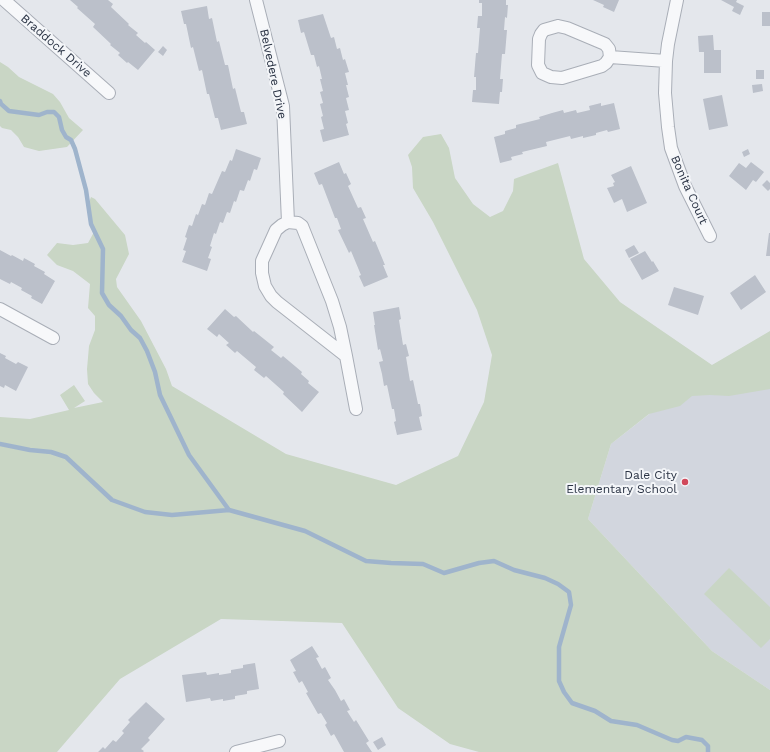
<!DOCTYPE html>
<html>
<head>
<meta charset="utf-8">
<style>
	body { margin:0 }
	canvas { display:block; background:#e4e7ec }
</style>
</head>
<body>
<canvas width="770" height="752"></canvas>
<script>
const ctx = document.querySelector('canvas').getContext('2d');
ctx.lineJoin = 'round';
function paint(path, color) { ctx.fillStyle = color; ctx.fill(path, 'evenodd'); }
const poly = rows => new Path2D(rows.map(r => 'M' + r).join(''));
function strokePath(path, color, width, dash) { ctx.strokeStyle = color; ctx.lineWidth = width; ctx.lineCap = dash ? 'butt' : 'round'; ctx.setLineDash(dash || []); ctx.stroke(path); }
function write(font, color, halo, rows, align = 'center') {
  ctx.font = font + ' "Work Sans",sans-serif'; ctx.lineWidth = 4; ctx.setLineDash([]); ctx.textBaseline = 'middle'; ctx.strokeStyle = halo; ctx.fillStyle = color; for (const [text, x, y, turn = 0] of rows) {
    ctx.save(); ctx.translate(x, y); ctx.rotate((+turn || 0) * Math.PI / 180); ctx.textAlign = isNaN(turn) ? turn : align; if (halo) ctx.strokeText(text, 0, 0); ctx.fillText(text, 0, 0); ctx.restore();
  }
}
const built = poly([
	[770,343,770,690,712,651,588,519,611,444,712,365]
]);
const green = poly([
	[0,62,8,67,19,77,53,94,60,102,69,118,83,130,67,147,39,151,24,147,18,137,11,130,2,128,0,126],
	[441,134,449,148,455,178,473,204,490,217,503,211,513,191,514,179,558,163,584,259,620,302,712,365,770,331,770,389,729,396,710,395,692,396,680,406,649,414,611,444,588,519,712,651,770,690,770,752,479,752,450,744,398,708,342,623,221,619,120,679,57,752,0,752,0,417,30,419,69,410,60,395,74,385,85,401,74,408,103,402,94,393,88,384,87,369,89,346,95,330,95,316,88,308,90,284,73,271,57,265,47,255,57,243,73,245,88,243,94,232,91,224,88,205,91,197,95,199,125,235,129,254,116,279,117,287,141,321,166,369,172,386,286,454,396,485,458,456,484,402,492,355,477,310,433,222,413,188,412,167,408,155,423,137],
	[729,568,770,607,770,639,761,648,704,594]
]);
const stream = poly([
	[0,101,1,104,9,111,39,115,47,112,54,112,59,117,62,130,66,137,71,140,75,149,86,190,91,224,103,249,102,293,109,305,121,316,131,330,140,338,147,351,155,372,160,395,189,455,229,510],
	[0,444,30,450,51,452,66,457,112,500,145,512,172,515,229,510,305,531,366,561,391,563,423,564,444,573,479,563,494,561,514,570,545,578,558,584,569,592,571,605,559,647,559,681,564,692,572,703,595,711,611,721,637,725,672,740,678,741,686,737,702,740,708,746,708,752]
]);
const building = poly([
	[70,0,108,0,113,4,111,7,129,24,128,25,138,33,136,35,145,43,146,42,155,50,138,70,128,62,127,63,118,55,120,53,110,45,111,44,93,27,95,24,77,8,78,7],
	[479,0,506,0,506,5,508,5,507,18,505,17,504,30,507,30,505,54,502,54,500,79,503,79,502,92,500,92,499,104,472,102,473,90,476,90,476,77,474,77,476,53,478,53,480,28,477,28,478,16,482,16,482,3,479,3],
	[593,0,619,0,614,12,603,7,604,5],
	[721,0,737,0,736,2,744,6,740,15,732,11,734,7],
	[207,6,209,19,212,18,217,42,219,41,225,65,228,65,233,89,235,88,241,112,244,112,247,124,221,130,218,118,215,118,209,94,207,94,202,70,199,71,193,47,191,48,186,24,184,24,181,11],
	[762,12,770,12,770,26,762,26],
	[323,14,331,38,334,37,337,49,340,48,343,60,345,59,349,72,345,73,348,85,346,85,349,97,346,98,349,110,345,111,348,123,346,124,349,135,323,142,320,130,324,129,321,117,323,116,320,104,323,103,320,92,323,91,320,79,322,79,319,66,317,67,314,55,311,55,304,32,301,33,298,20],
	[713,35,714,50,721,50,721,73,704,73,704,52,699,52,698,36],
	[163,46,167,50,163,56,158,52],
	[756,70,764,70,764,79,756,79],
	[762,84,763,91,753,93,752,85],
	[722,95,728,126,709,130,703,99],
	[601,103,601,106,614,103,620,129,608,132,607,130,596,133,596,135,583,138,583,136,571,139,570,136,546,142,547,146,522,152,523,154,511,157,512,160,500,163,494,137,505,134,505,131,516,128,516,125,540,119,539,117,552,113,563,110,564,113,576,110,577,113,590,110,589,106],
	[236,149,261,158,257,170,254,169,250,181,248,180,244,191,240,190,236,202,234,201,230,213,227,212,223,223,220,222,216,234,214,233,210,246,212,247,208,258,211,259,207,271,182,262,186,251,183,250,187,238,185,237,189,225,192,226,196,214,198,215,202,204,205,205,209,193,212,194,222,171,225,172,230,160,232,161],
	[748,149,750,154,744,157,742,152],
	[339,162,344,174,346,173,351,184,348,186,358,208,361,207,366,218,363,219,373,242,375,241,385,265,383,265,388,277,364,287,359,276,361,275,351,251,349,253,338,230,341,229,337,218,335,218,322,184,319,185,314,173],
	[751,162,764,172,756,182,753,180,746,190,729,176,739,163,746,168],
	[631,166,647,203,627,212,622,199,614,203,607,188,614,186,613,183,615,182,611,175],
	[767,180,770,183,770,189,768,191,762,185],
	[769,233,770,233,770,256,766,256],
	[634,245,639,253,629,258,625,250],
	[0,250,11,256,12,255,23,261,24,258,35,264,34,266,45,272,44,274,55,281,42,304,31,298,32,296,21,290,22,288,11,282,10,284,0,279],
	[645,251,652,262,653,261,659,271,642,280,630,259],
	[755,275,766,292,741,310,730,293],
	[674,287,704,296,698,315,668,305],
	[399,307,401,319,399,320,403,345,406,344,409,356,406,357,410,381,413,380,418,404,420,404,422,416,419,417,422,430,397,435,394,422,396,421,394,409,392,409,387,385,384,386,382,374,379,362,383,361,380,349,378,350,374,325,375,325,373,312],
	[225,309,234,317,236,316,253,332,254,331,274,347,271,350,281,358,283,356,302,372,301,374,309,381,308,383,319,392,302,412,283,394,284,392,266,376,264,378,254,370,256,367,237,351,235,353,226,345,229,343,219,334,217,337,207,329],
	[0,353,6,356,5,358,16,364,18,362,28,367,16,391,5,385,4,388,0,386],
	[312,646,319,657,316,658,322,669,325,667,331,678,328,680,335,690,341,701,344,699,350,710,347,711,354,722,356,720,369,741,366,743,372,752,344,752,334,734,331,736,325,725,327,723,321,713,318,714,306,693,308,692,302,681,299,683,293,672,296,671,290,660],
	[255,663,259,689,247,691,247,694,235,696,235,699,223,701,223,699,211,701,210,698,186,702,182,675,206,672,207,675,219,673,219,675,231,673,231,670,243,668,243,665],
	[146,702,165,719,148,738,150,740,141,749,144,751,143,752,98,752,103,747,105,749,113,740,116,742,124,733,122,731,130,722,128,720],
	[382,737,386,745,378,750,373,742]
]);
const street = poly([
	[4,0,109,93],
	[256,0,283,106,288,222],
	[677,0,668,44,666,61,665,93,668,127,671,148,685,186,710,236],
	[558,26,567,28,605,44,609,49,610,57,606,63,602,66,562,78,551,77,542,73,538,65,539,39,541,34,544,30,558,26],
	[610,57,666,61],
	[0,309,53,338],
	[346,356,277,302,271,296,265,286,262,273,262,261,276,230,282,225,288,222,298,223,302,226,332,301,340,327,346,356,356,409],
	[236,752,279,741]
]);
const markers = [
	[685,482,4,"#d1495b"]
];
const streetNames = [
	["Braddock Drive",56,46,41],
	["Belvedere Drive",273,74,78],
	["Bonita Court",689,190,66]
];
const poiNames = [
	["Dale City",677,475],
	["Elementary School",677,489]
];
paint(built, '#d2d6de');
paint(green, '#c9d6c5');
strokePath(stream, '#9fb4cc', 4.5);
paint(building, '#bbc0ca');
strokePath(street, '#a9aeb7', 14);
strokePath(street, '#f7f8fa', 12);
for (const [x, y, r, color] of markers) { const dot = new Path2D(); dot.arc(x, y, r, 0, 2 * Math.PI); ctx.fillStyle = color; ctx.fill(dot); strokePath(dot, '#f4f6f9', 1.5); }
write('12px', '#2b3445', '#f4f6f9', streetNames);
write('12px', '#2b3445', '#f4f6f9', poiNames, 'right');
</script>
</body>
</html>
